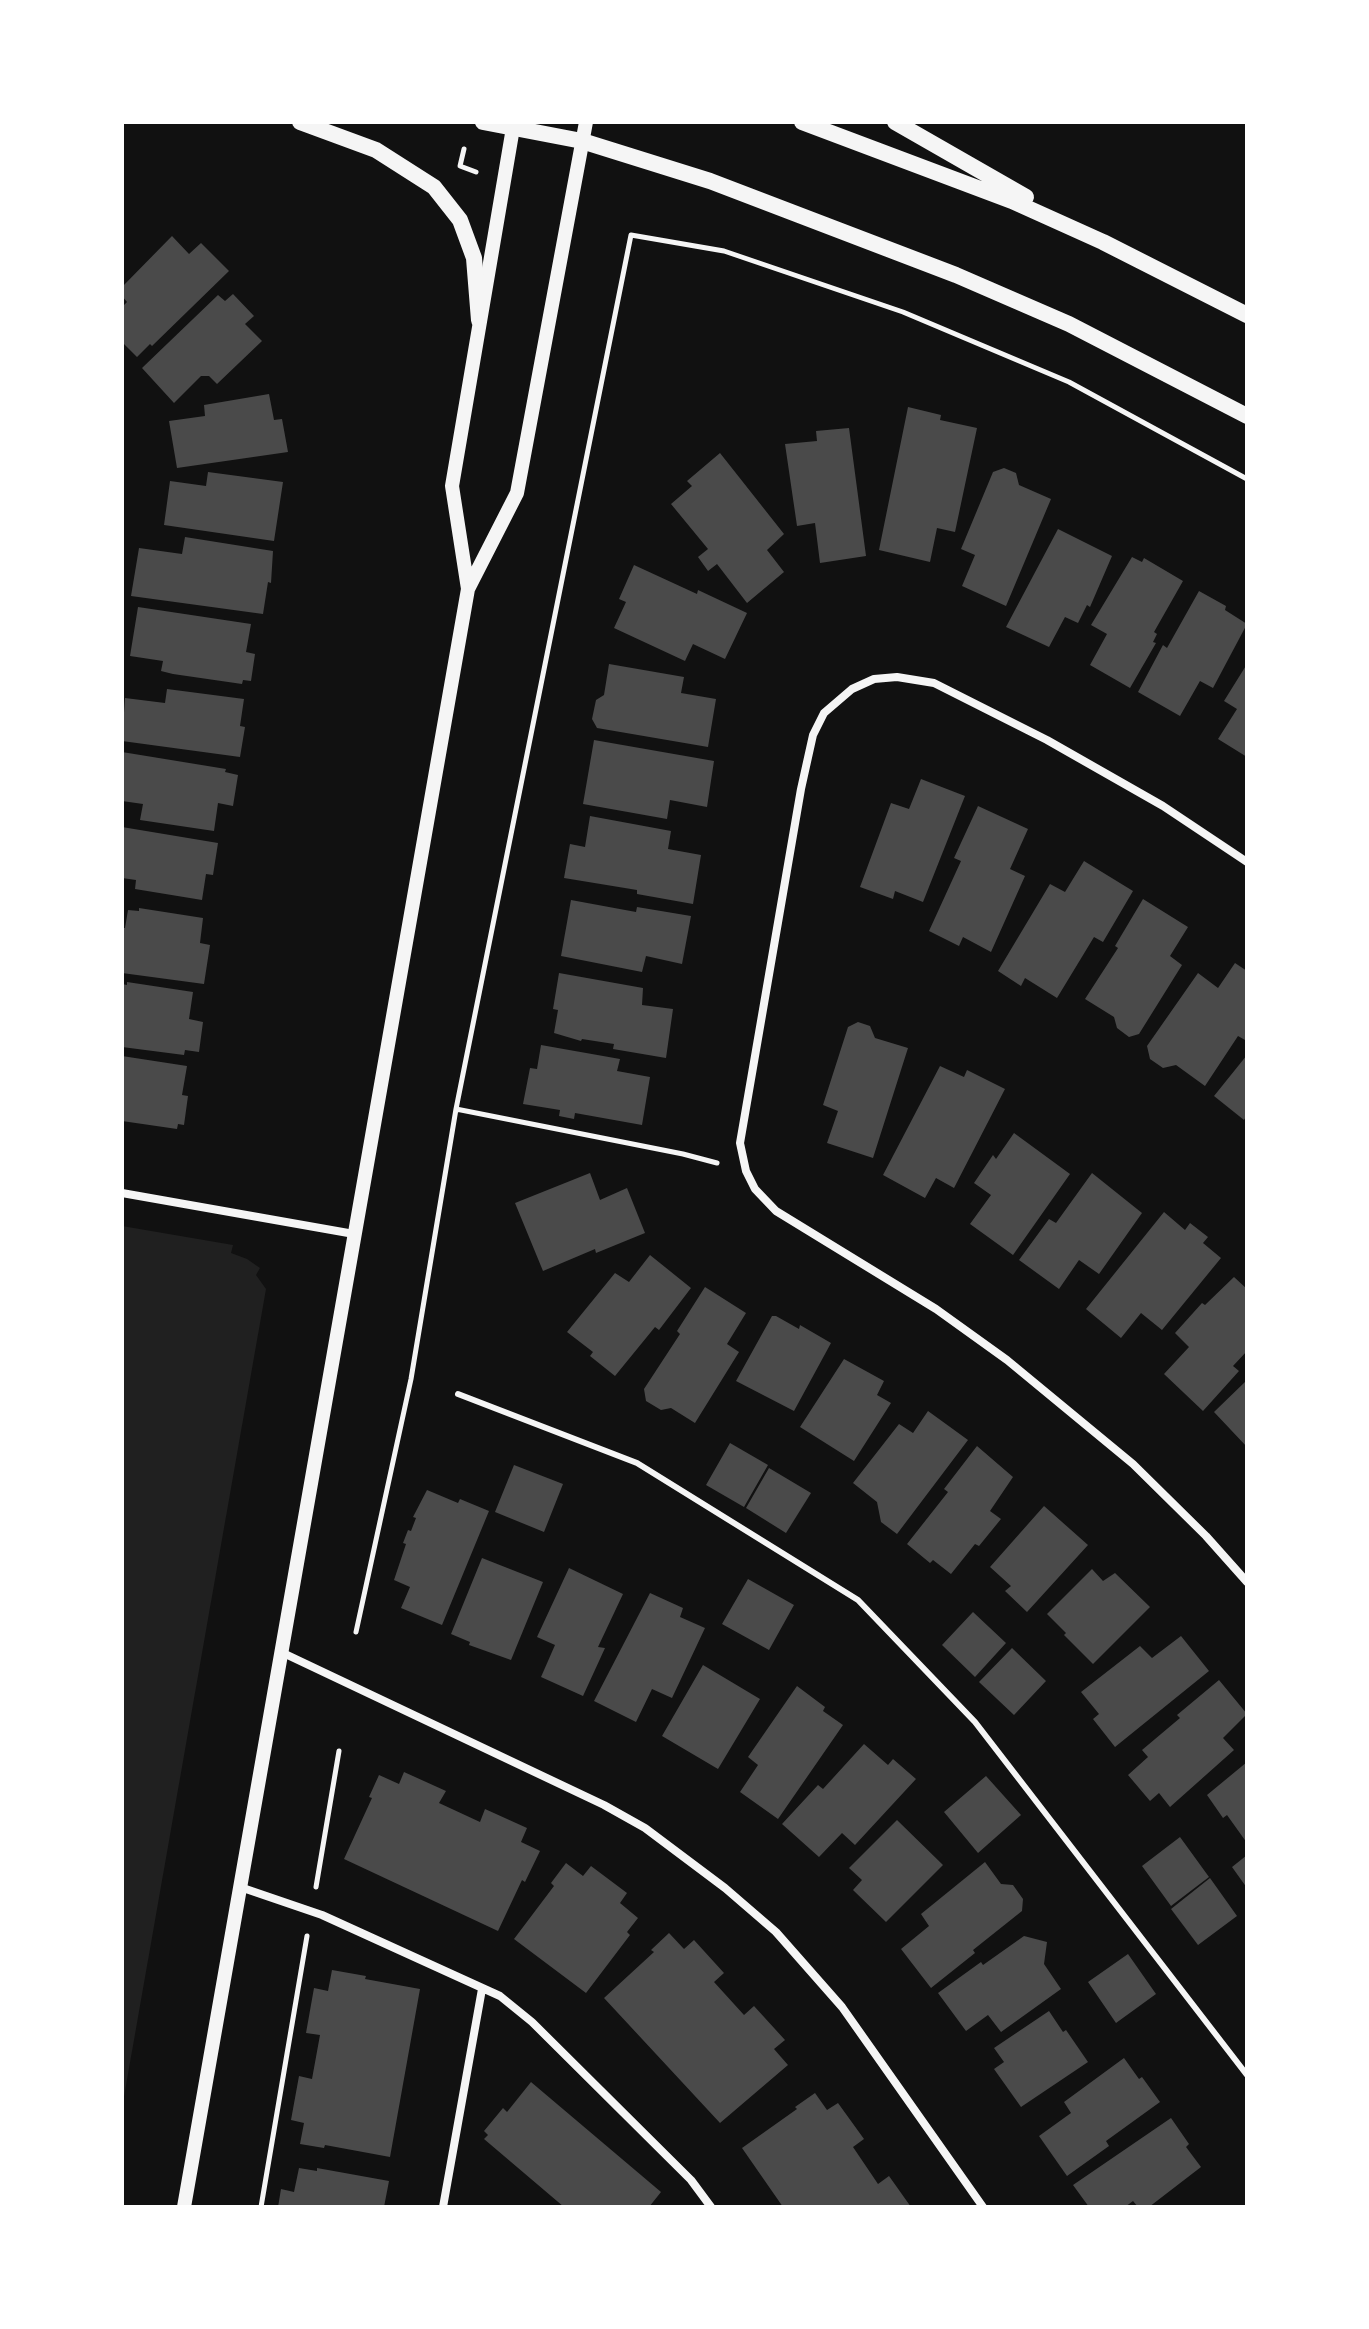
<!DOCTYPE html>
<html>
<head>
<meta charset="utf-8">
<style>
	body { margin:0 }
	#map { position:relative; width:1369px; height:2329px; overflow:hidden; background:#111; font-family:Rubik,sans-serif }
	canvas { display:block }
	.frame { position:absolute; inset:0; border:124px solid #fff; pointer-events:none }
</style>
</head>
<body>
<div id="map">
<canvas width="1369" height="2329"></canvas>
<div class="frame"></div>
</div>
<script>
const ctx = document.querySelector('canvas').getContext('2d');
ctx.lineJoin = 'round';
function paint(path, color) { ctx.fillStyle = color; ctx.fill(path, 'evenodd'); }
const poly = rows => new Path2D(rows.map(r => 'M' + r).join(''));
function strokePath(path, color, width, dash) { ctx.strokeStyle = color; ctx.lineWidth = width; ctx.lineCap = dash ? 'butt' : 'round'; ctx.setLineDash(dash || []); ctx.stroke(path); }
const green = poly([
	[122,1226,233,1245,231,1253,247,1259,260,1268,256,1275,266,1289,122,2108]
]);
const building = poly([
	[172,236,189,254,201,243,229,271,152,346,150,344,137,357,122,342,122,307,127,302,122,296,122,287],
	[233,294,254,316,245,324,262,341,217,384,209,376,201,376,174,403,142,368,218,295,225,301],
	[269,394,274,420,282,419,288,452,177,468,169,421,205,416,204,405],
	[908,407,941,415,940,420,977,428,955,532,937,528,930,562,879,550],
	[849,428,866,556,820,563,815,523,797,526,785,444,817,441,816,431],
	[720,453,784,534,767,550,784,572,747,603,717,564,708,571,698,557,708,549,671,504,692,486,687,481],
	[1004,468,1016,473,1019,485,1051,499,1006,606,962,586,975,555,961,549,993,472],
	[208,472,283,482,274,541,164,525,170,481,206,486],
	[1058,529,1112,556,1090,607,1087,605,1078,623,1065,617,1049,647,1006,627],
	[185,537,273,551,271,583,268,582,263,614,131,596,139,548,182,554],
	[1132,557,1142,562,1144,558,1183,581,1154,632,1157,634,1153,642,1156,643,1130,688,1090,665,1107,634,1091,625],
	[634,565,697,594,698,590,747,613,725,659,693,644,685,661,614,628,626,602,619,599],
	[1199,591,1226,606,1225,610,1247,624,1213,688,1200,681,1180,716,1138,692,1163,645,1167,648],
	[138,607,251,624,246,652,255,654,251,681,243,680,242,684,173,674,161,671,163,661,130,656],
	[609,664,684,677,681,693,716,699,708,747,597,728,592,719,596,700,604,695],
	[1247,664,1247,757,1218,739,1237,709,1224,701],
	[167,689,244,699,240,726,245,727,240,757,122,741,125,698,165,703],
	[594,740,714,761,707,807,670,800,667,819,583,804],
	[122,752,226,769,225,772,238,775,233,806,218,803,214,831,140,820,143,804,122,801],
	[921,779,965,796,923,902,895,891,893,899,860,887,891,803,909,809],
	[978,806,1028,829,1010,869,1025,876,991,952,963,937,959,946,929,931,961,861,954,858],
	[590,816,671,831,668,849,701,855,693,904,637,894,637,890,564,878,570,844,585,847],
	[122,827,218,843,213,875,206,874,202,900,135,889,136,880,122,878],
	[1084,861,1133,891,1103,942,1094,937,1057,998,1025,978,1021,986,998,971,1050,884,1065,892],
	[1143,899,1188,927,1170,956,1182,965,1139,1034,1129,1037,1117,1028,1114,1017,1085,999,1118,948,1115,946],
	[571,900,636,912,637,907,691,916,682,964,646,956,642,972,561,956],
	[139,908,203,918,200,943,210,945,204,984,122,973,122,928,125,928,128,910,139,911],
	[1235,963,1247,971,1247,1037,1245,1040,1238,1036,1205,1086,1176,1065,1163,1068,1150,1059,1147,1046,1198,973,1218,988],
	[559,973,643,988,642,1005,673,1009,666,1058,613,1049,614,1044,582,1039,581,1041,554,1033,558,1010,553,1009],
	[127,982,193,992,189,1019,203,1022,199,1052,185,1050,184,1055,122,1047,122,984,127,985],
	[858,1022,870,1026,875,1038,908,1048,873,1158,827,1143,838,1111,823,1105,848,1027],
	[541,1045,620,1059,617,1071,650,1077,642,1125,575,1113,574,1119,559,1116,560,1110,523,1104,530,1068,537,1069],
	[1247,1055,1247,1115,1244,1120,1214,1096],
	[122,1056,187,1066,182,1095,188,1096,184,1125,178,1124,177,1129,122,1121],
	[940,1066,964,1077,967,1070,1005,1089,954,1188,936,1178,925,1198,883,1175],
	[1014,1133,1070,1174,1013,1255,970,1224,991,1195,974,1183,993,1155,996,1159],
	[590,1173,600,1200,627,1188,645,1233,596,1253,595,1249,543,1271,515,1203],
	[1092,1173,1142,1213,1099,1274,1079,1260,1059,1289,1019,1260,1049,1219,1056,1223],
	[1164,1212,1185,1230,1190,1223,1208,1237,1203,1243,1221,1258,1162,1330,1141,1313,1121,1338,1086,1309],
	[650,1255,691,1288,659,1330,655,1327,615,1376,590,1356,593,1352,567,1332,615,1273,629,1282],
	[1234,1277,1247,1289,1247,1351,1233,1366,1239,1371,1203,1411,1164,1374,1189,1347,1175,1333,1202,1303,1205,1305],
	[705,1287,746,1313,727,1344,739,1352,695,1423,671,1408,661,1410,646,1401,644,1389,680,1334,677,1331],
	[772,1316,776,1316,799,1329,800,1325,831,1343,794,1411,736,1381],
	[844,1359,884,1381,877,1395,891,1403,854,1461,800,1427],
	[1247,1380,1247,1447,1214,1412],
	[928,1411,968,1440,897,1534,881,1522,877,1502,853,1483,899,1424,913,1433],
	[730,1443,768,1465,744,1507,706,1485],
	[977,1446,1013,1477,990,1511,1001,1519,979,1546,975,1544,951,1574,933,1560,930,1563,907,1544,948,1492,944,1489],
	[514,1465,563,1484,544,1532,495,1512],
	[769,1468,811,1493,786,1533,746,1508],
	[427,1490,458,1503,460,1499,489,1511,442,1625,401,1608,410,1587,394,1580,406,1544,403,1543,408,1530,411,1531,416,1518,413,1517],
	[1044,1506,1088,1545,1027,1612,1005,1591,1011,1586,990,1567],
	[482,1558,543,1582,511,1660,469,1645,470,1642,451,1634],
	[569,1568,623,1594,598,1647,605,1648,583,1696,541,1677,555,1645,537,1637],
	[1092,1569,1103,1581,1115,1573,1150,1607,1093,1664,1064,1635,1066,1633,1047,1614],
	[748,1579,794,1605,769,1650,722,1624],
	[650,1593,683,1608,680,1617,705,1628,672,1698,652,1689,636,1722,594,1701],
	[973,1612,1006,1643,975,1677,942,1645],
	[1181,1636,1209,1671,1115,1747,1093,1719,1099,1714,1081,1692,1140,1646,1152,1658],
	[1012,1648,1046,1681,1014,1715,979,1682],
	[703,1665,760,1699,718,1769,662,1736],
	[1219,1680,1247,1714,1223,1738,1234,1750,1170,1807,1159,1793,1150,1801,1128,1775,1148,1757,1142,1750,1180,1718,1177,1715],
	[797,1686,825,1707,823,1711,843,1725,778,1819,740,1792,758,1765,748,1757],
	[864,1744,888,1765,893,1759,916,1779,855,1845,842,1833,819,1857,782,1824,818,1785,823,1789],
	[1247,1762,1247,1843,1227,1815,1223,1818,1207,1795],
	[404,1772,446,1791,439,1803,480,1822,485,1809,527,1828,521,1842,540,1851,525,1882,522,1880,498,1931,344,1859,372,1798,369,1797,379,1775,399,1784],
	[986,1776,1021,1815,978,1853,944,1812],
	[897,1820,943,1865,886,1922,853,1890,862,1880,849,1868],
	[1180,1837,1209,1877,1171,1906,1142,1866],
	[1247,1855,1247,1888,1232,1867],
	[985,1862,1001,1884,1013,1885,1023,1899,1022,1911,973,1950,975,1953,931,1988,901,1949,929,1926,921,1914],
	[566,1863,583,1876,591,1866,627,1893,620,1903,638,1918,627,1932,630,1935,586,1993,514,1939,554,1886,551,1883],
	[1210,1878,1237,1916,1198,1945,1171,1909],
	[669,1933,684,1949,694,1940,724,1973,714,1982,744,2015,754,2006,785,2040,774,2049,788,2065,720,2123,604,1998,654,1952,651,1950],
	[1024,1936,1047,1942,1044,1964,1061,1989,1001,2032,988,2015,966,2031,938,1993,981,1962,983,1965],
	[1128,1954,1156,1994,1116,2023,1088,1982],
	[332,1970,366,1976,365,1979,420,1989,390,2157,325,2145,324,2148,300,2144,304,2123,291,2120,299,2076,312,2079,320,2035,306,2033,314,1988,328,1991],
	[1049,2011,1063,2032,1066,2030,1088,2062,1021,2107,994,2069,1004,2062,994,2048],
	[1124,2058,1139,2079,1142,2077,1160,2102,1106,2141,1109,2146,1067,2176,1039,2136,1071,2113,1064,2102],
	[531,2082,661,2192,649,2207,564,2207,484,2139,488,2135,484,2131,503,2108,507,2112],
	[815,2093,827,2110,838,2103,864,2139,853,2147,878,2184,889,2176,911,2207,783,2207,742,2148,797,2109,795,2107],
	[1171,2118,1189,2144,1186,2147,1201,2167,1149,2207,1138,2207,1133,2201,1125,2207,1089,2207,1073,2185],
	[299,2168,317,2171,317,2168,389,2181,384,2207,278,2207,281,2189,294,2192]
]);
const path = poly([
	[464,149,460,166,476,172],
	[456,1109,683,1154,717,1163],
	[356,1632,411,1379,456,1109,631,235,724,251,903,312,1069,382,1247,479],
	[316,1887,339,1751],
	[261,2207,307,1936]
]);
const service = poly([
	[458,1394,637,1463,858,1600,975,1722,1247,2075]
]);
const minor = poly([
	[1247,862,1163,806,1047,740,934,683,897,677,874,679,852,689,824,713,813,735,801,789,740,1143,746,1171,755,1189,776,1211,936,1309,1007,1360,1133,1464,1206,1536,1247,1582],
	[122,1193,354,1234],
	[281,1652,604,1805,645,1828,725,1888,776,1932,842,2007,983,2207],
	[240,1887,322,1915,500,1996,532,2022,691,2180,711,2207],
	[443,2207,482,1989]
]);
const tertiary = poly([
	[468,589,452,486,514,122],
	[184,2207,468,589,517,493,586,122]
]);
const secondary = poly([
	[300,122,376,150,434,187,460,220,474,258,479,320],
	[483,122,582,141,710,181,956,275,1069,324,1247,416],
	[802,122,1012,201,1103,242,1247,315],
	[895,122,1026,197]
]);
paint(green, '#202020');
paint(building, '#4a4a4a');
strokePath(path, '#f5f5f5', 5);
strokePath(service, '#f5f5f5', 6);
strokePath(minor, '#f5f5f5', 8);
strokePath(tertiary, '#f5f5f5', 14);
strokePath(secondary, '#f5f5f5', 16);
</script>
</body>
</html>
